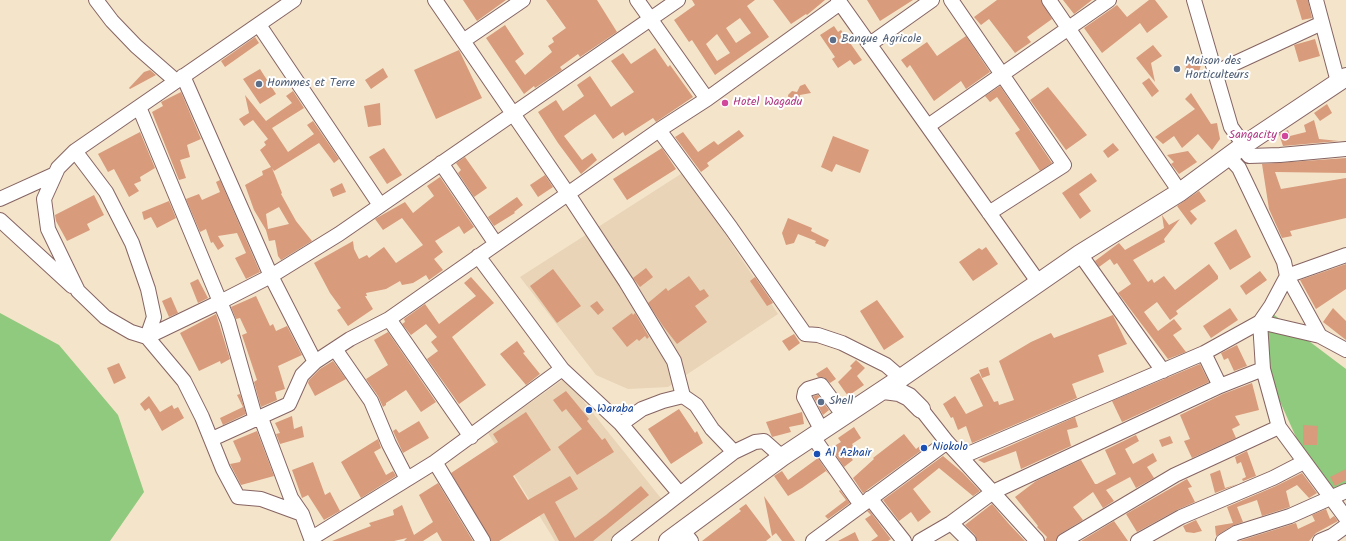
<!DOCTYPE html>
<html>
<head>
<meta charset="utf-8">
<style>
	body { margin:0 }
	canvas { display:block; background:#f4e4ca }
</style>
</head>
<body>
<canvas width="1346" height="541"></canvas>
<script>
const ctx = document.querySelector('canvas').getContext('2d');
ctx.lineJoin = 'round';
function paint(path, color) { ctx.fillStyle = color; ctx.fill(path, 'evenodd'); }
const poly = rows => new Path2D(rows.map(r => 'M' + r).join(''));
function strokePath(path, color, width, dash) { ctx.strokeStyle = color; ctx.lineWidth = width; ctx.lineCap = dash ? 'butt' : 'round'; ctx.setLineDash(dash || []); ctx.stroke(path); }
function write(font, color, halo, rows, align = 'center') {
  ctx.font = font + ' Kalam,sans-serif'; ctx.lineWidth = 4; ctx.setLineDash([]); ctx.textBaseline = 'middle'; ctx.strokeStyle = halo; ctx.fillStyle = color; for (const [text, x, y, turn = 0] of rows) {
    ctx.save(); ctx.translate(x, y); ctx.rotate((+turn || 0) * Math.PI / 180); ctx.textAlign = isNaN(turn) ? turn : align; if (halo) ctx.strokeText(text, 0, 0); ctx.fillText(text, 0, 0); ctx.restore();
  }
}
const built = poly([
	[684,172,778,314,668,387,628,389,596,375,520,277],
	[565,378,664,502,613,541,555,541,488,433]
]);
const green = poly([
	[0,313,59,345,118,415,144,492,110,541,0,541],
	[1273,314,1346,369,1346,496,1319,488,1254,344]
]);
const building = poly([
	[463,0,506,0,477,21],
	[546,0,597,0,617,32,580,57,578,54,560,67,562,70,535,88,534,86,524,94,486,38,505,25,524,54,515,61,525,75,552,52,548,46,554,42,552,38,566,28],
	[692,0,755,0,747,6,769,37,715,75,692,40,689,42,674,20,695,5],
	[740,18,751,33,736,43,726,28],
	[717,34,730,53,717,61,706,44],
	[773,0,825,0,807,15,806,14,791,24],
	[867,0,913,0,880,21],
	[997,0,1041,0,1052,19,1027,37,1031,42,1015,53,989,19,981,25,974,17],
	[1063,0,1092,0,1074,14],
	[1149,0,1155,0,1168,17,1147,33,1140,23,1102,53,1084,28,1117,5,1127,17],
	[1296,0,1308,0,1312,18,1302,20],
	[834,26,838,32,841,30,862,60,854,65,850,60,838,68,832,59,835,57,820,35],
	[966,36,990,72,966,89,961,81,934,101,910,65,907,68,901,60,927,42,937,56],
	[255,37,259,43,225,67,221,61],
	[1315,39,1320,56,1299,62,1294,45],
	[1153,45,1162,56,1151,63,1155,82,1136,58],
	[655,48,668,67,670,65,693,97,656,122,653,118,625,136,623,132,613,139,595,114,576,127,564,136,582,160,592,153,597,160,581,174,558,143,538,112,556,100,563,111,584,96,577,85,590,76,611,107,634,92,611,61,623,53,631,64],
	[459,50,482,98,436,119,414,70],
	[1188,61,1201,65,1198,75,1185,70],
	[383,68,388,77,371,89,365,80],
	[260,69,276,94,260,104,243,79],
	[150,70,156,75,130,89,129,88,144,72],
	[1149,78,1159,91,1152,97,1142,83],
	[805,84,811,93,800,95,799,101,794,104,789,102,788,95,792,91,797,92,800,86],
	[1000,86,1052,163,1040,171,1015,133,1020,130,997,97,990,102,985,96],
	[1048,87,1087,135,1066,150,1030,100],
	[293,91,304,108,272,128,288,152,314,134,307,125,313,121,339,159,334,163,319,143,274,171,272,168,282,193,281,194,296,221,312,241,281,260,278,256,275,240,269,241,266,230,254,210,245,185,263,175,262,171,271,167,260,150,266,145,264,142,268,139,253,120,244,126,239,119,249,113,245,95,266,121,292,103,286,96],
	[279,207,289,224,268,229,266,214],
	[181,92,201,139,187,145,190,157,180,160,186,178,179,180,152,112,163,106,161,102],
	[1191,93,1211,124,1217,123,1220,139,1212,150,1198,134,1182,148,1174,136,1163,144,1155,137,1195,109,1185,99],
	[380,103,381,125,368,127,364,106],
	[1327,104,1332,113,1320,121,1314,113],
	[1314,120,1319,139,1339,141,1283,146,1279,134,1288,130,1290,136,1306,132,1304,125],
	[739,130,744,136,707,163,709,166,701,172,675,137,683,132,698,152,714,141,718,145],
	[140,132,155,168,140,177,141,181,134,184,139,191,129,197,114,169,108,172,98,154],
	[833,136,869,150,860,173,836,164,832,172,821,167],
	[1113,143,1119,150,1108,158,1103,151],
	[384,148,402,175,387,184,369,157],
	[662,148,676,169,627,200,613,179],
	[1188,151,1197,162,1179,174,1171,164,1174,162,1167,155],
	[465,157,487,188,474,197,458,173,461,170,456,163],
	[1346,158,1346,173,1275,172,1281,189,1346,178,1346,218,1290,231,1292,236,1282,238,1269,209,1262,164],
	[1091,173,1097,181,1079,194,1091,211,1080,219,1062,193],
	[545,175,553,187,538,197,530,185],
	[440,177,474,227,464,234,459,226,435,241,443,252,434,259,443,270,429,280,426,275,413,283,402,285,400,281,386,289,366,293,367,296,365,296,373,309,348,326,337,310,341,308,330,293,314,263,353,241,354,249,359,259,367,255,369,258,384,247,396,263,423,245,402,218,383,230,375,219,405,202,413,213,434,196,427,186],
	[220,180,260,272,246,279,235,258,246,253,237,233,218,236,224,246,218,250,213,242,211,243,206,229,200,232,186,199,199,194,202,200,220,192,216,182],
	[342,183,346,192,333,197,330,189],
	[1199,191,1206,201,1190,211,1197,219,1191,225,1177,206],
	[94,195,104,215,87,224,90,230,67,241,56,221,55,215],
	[517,197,523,205,514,212,515,213,494,226,488,217],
	[169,201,176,218,157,228,151,217,144,220,142,212],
	[1162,215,1169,225,1180,219,1164,239,1165,242,1133,260,1148,282,1152,279,1154,283,1164,276,1175,290,1209,264,1218,276,1218,279,1176,311,1178,314,1170,320,1157,302,1144,312,1158,331,1174,319,1182,329,1173,335,1186,352,1168,359,1118,293,1131,284,1117,263,1114,265,1110,259,1099,267,1095,261,1119,243,1125,250,1164,228],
	[788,218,812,228,811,231,829,240,825,247,815,243,816,241,798,234,794,243,786,245,782,233],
	[1236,229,1251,257,1230,270,1214,243],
	[986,247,998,264,973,281,959,262,979,248,982,250],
	[1346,264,1346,289,1316,309,1300,280],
	[646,268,653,277,640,287,633,278],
	[553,269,581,306,557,323,530,286],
	[1260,271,1267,280,1246,295,1240,286],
	[689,276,700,291,704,289,709,296,695,306,707,322,677,344,663,326,648,303,666,288,668,291],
	[471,277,494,303,452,337,486,385,459,404,427,359,438,351,431,342,437,337,426,324,411,335,402,324,405,322,404,319,425,304,439,324,476,296,464,283],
	[755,277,773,303,767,306,750,281],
	[198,279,208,298,198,303,190,283],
	[256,296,270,326,273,324,276,331,287,326,302,355,278,366,285,389,275,392,277,400,261,407,254,382,257,380,242,335,247,333,240,318,236,319,231,307],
	[171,297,178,313,169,317,162,301],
	[877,300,904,337,884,350,860,311],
	[597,301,604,310,598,315,590,306],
	[1230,308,1238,320,1211,338,1203,326],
	[1333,308,1346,321,1346,340,1323,322],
	[632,313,633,315,635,313,649,337,647,339,645,336,639,341,637,339,627,347,612,328],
	[216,314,230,359,221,364,220,361,199,371,180,333],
	[1113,315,1127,344,1098,355,1104,372,1072,384,1077,398,972,443,966,426,958,430,953,417,951,418,943,404,955,396,966,414,983,406,970,378,979,373,994,402,998,401,999,405,1014,400,999,361,1031,342,1051,333,1054,338],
	[388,332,436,402,421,412,406,390,386,403,386,405,383,407,378,396,366,379,388,365,374,340],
	[794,334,800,343,789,351,782,341],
	[517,341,525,352,523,353,540,374,526,385,500,354],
	[1237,345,1247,366,1234,371,1228,358,1224,360,1221,353],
	[856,360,865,368,857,376,864,385,848,396,838,382,852,368,850,366],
	[333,361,346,379,315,396,308,383,309,380,320,369],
	[119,363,126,378,114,384,107,368],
	[1200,364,1209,382,1122,422,1112,401],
	[827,367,836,379,830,383,824,377,818,377,816,374],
	[988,367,990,375,982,378,979,370],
	[1252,383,1259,410,1235,416,1240,425,1232,429,1236,438,1192,458,1184,441,1190,439,1180,415,1223,394],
	[566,391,589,419,587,421,602,440,605,438,614,452,577,475,558,447,582,429,566,409,562,412,553,400],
	[240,394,246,414,223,425,220,418,243,407,237,395],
	[818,395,829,410,823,415,813,396],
	[149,396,160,412,172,405,174,409,178,407,184,418,162,431,149,408,145,411,140,404],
	[679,409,695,433,697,431,703,443,671,464,648,429],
	[526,412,551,450,513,476,528,500,570,476,578,489,555,502,575,538,606,515,641,486,649,495,593,541,559,541,544,513,499,541,491,541,451,473,498,442,493,434],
	[802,412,804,424,789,427,791,432,772,437,766,422],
	[292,416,294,429,302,426,304,437,280,444,276,434,280,433,275,423],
	[1075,417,1078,427,1067,430,1071,446,1021,469,1016,451,984,463,978,460],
	[419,421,429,438,403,453,393,431,396,429,399,433],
	[1303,425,1318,426,1317,445,1303,445],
	[854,427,861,438,852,444,855,448,847,453,853,460,844,467,831,448,841,442,838,438],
	[257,431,274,476,241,485,230,464,240,462,241,459,233,441],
	[904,434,916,449,924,443,926,447,863,493,853,478,874,459,873,458],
	[1136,435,1139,441,1125,449,1133,464,1153,453,1157,461,1147,467,1154,478,1136,488,1130,477,1106,490,1114,501,1103,508,1093,492,1073,507,1083,520,1060,534,1056,541,1045,541,1047,537,1037,527,1038,526,1015,497,1036,481,1081,460,1095,484,1097,484,1116,474,1105,450],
	[1170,436,1173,443,1162,447,1159,440],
	[378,439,381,448,374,452,386,475,393,471,396,476,361,498,341,462],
	[1247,451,1256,476,1243,481,1242,479,1246,477,1241,462,1237,464,1235,457],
	[943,456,963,473,980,491,973,496,939,468,913,489,931,512,918,522,911,512,899,521,883,500],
	[818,458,830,476,826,471,802,488,788,496,774,476,782,471,788,480],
	[313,462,325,495,330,492,340,511,324,520,308,495,302,498,292,470],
	[1346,469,1346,480,1335,486,1330,477],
	[1220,470,1225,488,1238,484,1215,493,1210,474],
	[1302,473,1317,493,1309,498,1297,485,1286,491,1290,507,1262,516,1257,500,1237,507,1243,522,1232,526,1216,536,1215,526,1233,523,1227,507,1276,486],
	[1187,479,1192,487,1188,488,1195,502,1177,510,1137,532,1126,514],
	[438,483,473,541,442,541,437,532,423,541,404,541,407,538,394,541,332,541,371,526,369,523,394,515,393,510,402,505,414,535,433,522,419,495],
	[840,490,850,503,828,519,825,516,846,500,839,491],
	[764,496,795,541,782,541,776,533,772,536],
	[746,504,771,537,766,541,702,541,741,511,739,509],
	[992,504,1009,524,1025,541,977,541,975,535,965,525],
	[1326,509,1330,519,1334,516,1338,521,1316,533,1309,541,1239,541,1296,523,1298,529,1315,521,1312,515],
	[869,510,891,539,888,541,871,541,878,536,865,519,871,515,867,511],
	[1196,520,1202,531,1194,533,1186,532,1183,526],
	[1114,521,1128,541,1081,541],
	[855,532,859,541,838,541]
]);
const minor = poly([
	[96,0,112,21,136,46,176,81],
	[294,0,75,151,58,168,44,199,48,229,78,291,105,317,131,332,147,337,184,381,202,417,223,469,238,497,261,499,302,514],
	[435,0,568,194,626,282,674,361,683,396],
	[637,0,707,99],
	[838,0,1039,283],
	[951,0,1064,165,989,213],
	[1049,0,1180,192],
	[1194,0,1231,127,1244,145],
	[1316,0,1338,82],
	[259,25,380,205],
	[463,41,523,0],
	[870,44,932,0],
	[1216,72,1322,23],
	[183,76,271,276,315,362],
	[139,107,228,321,256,420],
	[928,126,1109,0],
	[659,130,731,228,805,334,818,335,842,343,886,365,901,378],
	[1242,147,1249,156,1280,155,1346,149],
	[75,151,106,192,132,243,148,289,154,317,147,337],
	[1228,156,1239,168,1284,262,1287,276,1320,336,1346,350],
	[441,163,496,244],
	[0,199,55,174],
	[0,220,72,286],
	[1080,254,1163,371],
	[478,256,562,369,621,424,679,493],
	[389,319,471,437],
	[1320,336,1260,322,1263,369,1279,427,1346,518],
	[147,337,226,299,271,276,339,234,678,0],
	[335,349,371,401,389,444,407,479],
	[1204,353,1220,386],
	[921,409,947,442,1037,541],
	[261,418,291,498,302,514,312,541],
	[621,424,642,409,663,401,683,396,696,405,712,429,734,452],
	[822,431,804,397,805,392,808,389,821,385,844,416],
	[813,437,861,505],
	[212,439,289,404,302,375,315,362,350,339,389,319,659,130,707,99,840,3],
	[961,457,1204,353,1260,322,1271,306,1287,276,1346,255],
	[435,462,483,541],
	[870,498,904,541],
	[951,523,969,541],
	[683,531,691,541],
	[312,538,435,462,562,369],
	[619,541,734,452,755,442,764,441,782,457],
	[813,541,947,442],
	[920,541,951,523,993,492,1220,386,1263,369],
	[1064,541,1175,475,1279,427],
	[1138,541,1181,517,1273,478,1304,462],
	[1223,541,1236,533,1290,516,1346,491],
	[1320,541,1332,536,1346,526]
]);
const major = poly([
	[884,390,899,392,909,397,921,409],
	[668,541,782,457,901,378,1080,254,1180,192,1244,145,1346,77]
]);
const markers = [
	[833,40,4,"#5c6f8a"],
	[1177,69,4,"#5c6f8a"],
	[259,84,4,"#5c6f8a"],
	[725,103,4,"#d1479c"],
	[1285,136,4,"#d1479c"],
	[821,402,4,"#5c6f8a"],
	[589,410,4,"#1a4fb4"],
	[924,448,4,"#1a4fb4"],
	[817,454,4,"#1a4fb4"]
];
const serviceNames = [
	["Banque Agricole",841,40],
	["Maison des",1185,62],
	["Horticulteurs",1185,76],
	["Hommes et Terre",267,84],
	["Shell",829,402]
];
const hotelNames = [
	["Hotel Wagadu",733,103],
	["Sangacity",1277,136,"right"]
];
const transitNames = [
	["Waraba",597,410],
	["Niokolo",932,448],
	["Al Azhair",825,454]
];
paint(built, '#e9d4b7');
paint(green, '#90ca7e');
paint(building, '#d89b7c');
strokePath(minor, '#866463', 16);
strokePath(major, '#866463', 20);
strokePath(minor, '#fff', 14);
strokePath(major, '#fff', 18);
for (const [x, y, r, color] of markers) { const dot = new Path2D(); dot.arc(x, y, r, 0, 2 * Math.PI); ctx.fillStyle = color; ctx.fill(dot); strokePath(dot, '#fff', 1.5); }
write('12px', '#4e5e75', '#fff', serviceNames, 'left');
write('12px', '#b23c85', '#fff', hotelNames, 'left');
write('12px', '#164399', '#fff', transitNames, 'left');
</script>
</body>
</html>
